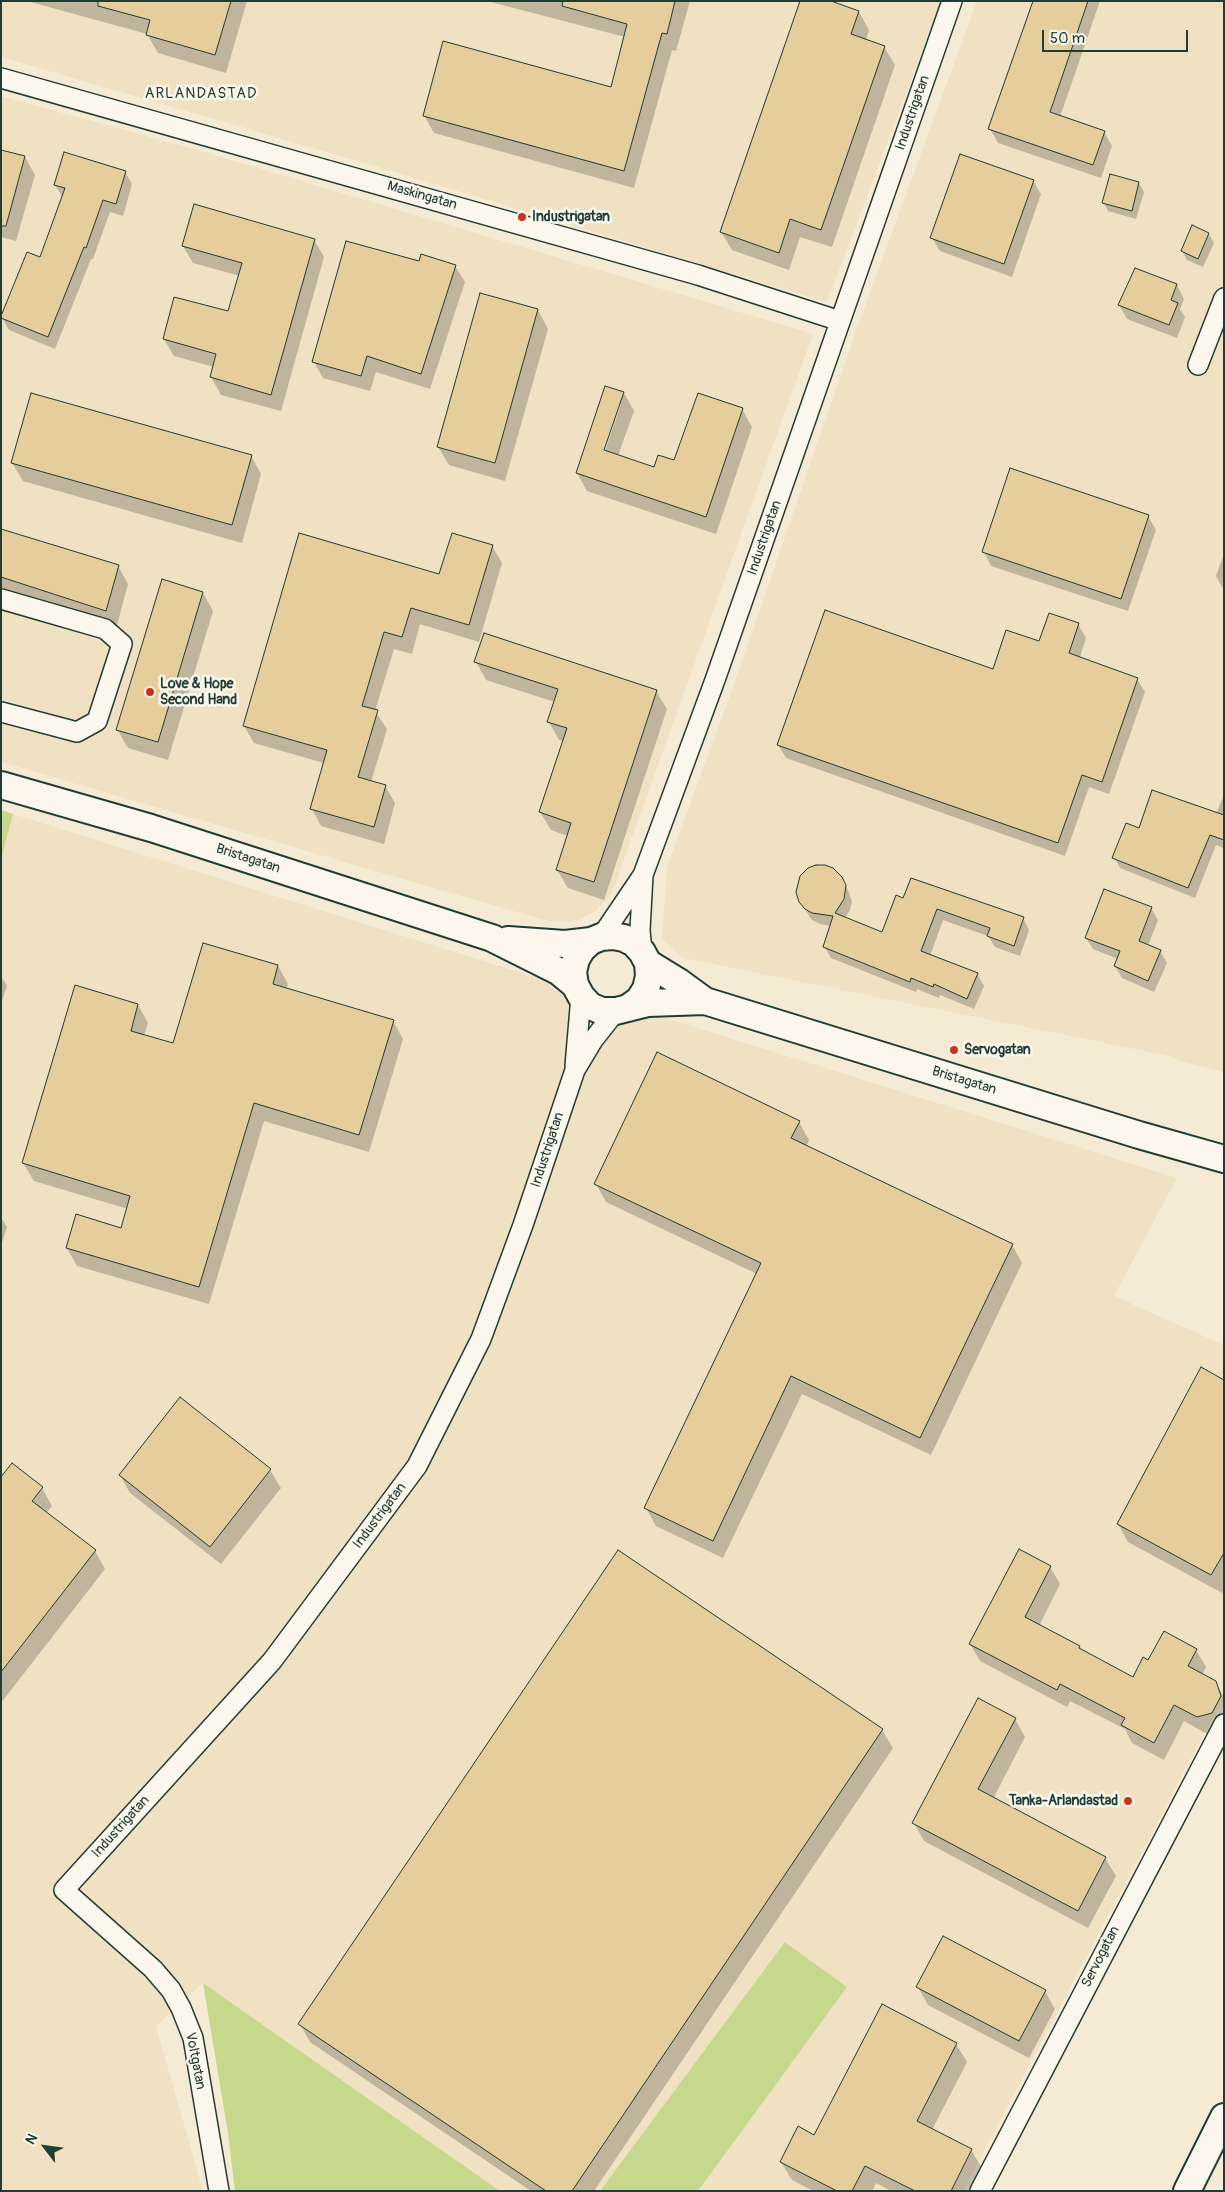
<!DOCTYPE html>
<html>
<head>
<meta charset="utf-8">
<style>
	body { margin:0 }
	#map { position:relative; width:1225px; height:2192px; overflow:hidden; background:#f5ead4; font-family:Pangolin,sans-serif }
	canvas { display:block }
	.frame { position:absolute; inset:0; border:2px solid #1f3d34; pointer-events:none }
	.north { position:absolute; left:20px; top:2122px; width:50px; height:50px; -webkit-text-stroke:4px #fbf7ec; paint-order:stroke; rotate:300deg; font-size:14px; font-weight:700; line-height:20px; text-align:center; color:#1f3d34 }
	.north::after { content:''; display:block; margin:auto; width:18px; height:22px; background:#1f3d34; clip-path:polygon(50% 0,100% 100%,50% 72%,0 100%) }
	.scale { position:absolute; left:1042px; top:30px; width:146px; height:22px; box-sizing:border-box; border:2px solid #1f3d34; border-top:0; padding-left:6px; font-size:15px; line-height:18px; white-space:nowrap; color:#1f3d34; -webkit-text-stroke:4px #fbf7ec; paint-order:stroke }
</style>
</head>
<body>
<div id="map">
<canvas width="1225" height="2192"></canvas>
<div class="frame"></div>
<div class="north">N</div>
<div class="scale">50 m</div>
</div>
<script>
const ctx = document.querySelector('canvas').getContext('2d');
ctx.lineJoin = 'round';
function paint(path, color) { ctx.fillStyle = color; ctx.fill(path, 'evenodd'); }
const poly = rows => new Path2D(rows.map(r => 'M' + r).join(''));
function strokePath(path, color, width, dash) { ctx.strokeStyle = color; ctx.lineWidth = width; ctx.lineCap = dash ? 'butt' : 'round'; ctx.setLineDash(dash || []); ctx.stroke(path); }
function write(font, color, halo, rows, align = 'center') {
  ctx.font = font + ' Pangolin,sans-serif'; ctx.lineWidth = 5; ctx.setLineDash([]); ctx.textBaseline = 'middle'; ctx.strokeStyle = halo; ctx.fillStyle = color; for (const [text, x, y, turn = 0] of rows) {
    ctx.save(); ctx.translate(x, y); ctx.rotate((+turn || 0) * Math.PI / 180); ctx.textAlign = isNaN(turn) ? turn : align; if (halo) ctx.strokeText(text, 0, 0); ctx.fillText(text, 0, 0); ctx.restore();
  }
}
const built = poly([
	[1,1,941,1,827,302,368,164,1,57],
	[977,1,1224,1,1224,1072,1180,1061,1170,1056,683,958,662,939,667,867,736,679,857,328],
	[1,96,208,153,813,334,612,893,596,911,576,921,551,922,1,762],
	[13,814,1177,1178,1114,1296,1224,1345,1224,1696,963,2191,698,2191,847,1987,786,1942,600,2191,500,2191,203,1983,156,2026,203,2191,1,2191,1,860]
]);
const green = poly([
	[1,810,13,814,1,860],
	[785,1942,847,1987,698,2191,600,2191],
	[203,1983,500,2191,235,2191,228,2133]
]);
const shadow = poly([
	[27,1,247,1,226,73,158,53,147,34],
	[487,1,690,1,676,51,672,50,634,188,434,133,424,115,612,88,625,37],
	[1034,1,1100,1,1060,117,1104,132,1112,146,1101,178,998,143,990,129],
	[859,12,869,30,866,40,884,47,895,65,832,247,800,237,789,270,732,250,721,232],
	[1,151,25,157,35,175,16,241,1,237],
	[125,172,132,184,123,216,110,212,93,259,91,259,55,349,9,330,2,318,41,258,63,198,55,185],
	[1033,181,1041,194,1012,277,940,251,932,238],
	[1139,183,1144,192,1136,219,1108,211,1103,202],
	[1209,234,1214,243,1203,267,1187,260,1182,251],
	[314,240,324,257,281,411,221,395,211,377,214,367,174,356,164,339,229,313,240,276,193,263,183,246],
	[420,263,455,266,465,282,430,389,376,372,370,391,323,378,314,362],
	[1136,270,1177,285,1184,299,1180,309,1185,317,1177,338,1127,319,1119,305],
	[538,310,548,329,505,481,449,465,438,447],
	[624,393,634,411,618,456,654,469,675,462,742,409,752,427,716,534,587,491,577,473],
	[619,404,621,404,603,457,601,456],
	[251,456,261,474,242,543,23,481,12,463],
	[1148,516,1156,530,1128,611,991,566,984,552],
	[1,531,118,566,128,584,116,629,1,591],
	[492,546,502,563,479,642,420,624,412,654,394,649,375,711,387,729,371,782,385,786,395,803,384,844,321,826,312,809,324,763,254,743,244,726,440,576],
	[1224,554,1224,590,1216,576],
	[203,593,213,611,168,760,128,748,117,729],
	[1078,624,1086,638,1080,657,1137,679,1145,692,1109,794,1089,787,1065,856,786,758,778,745,993,671,1039,643],
	[476,662,656,691,667,709,604,900,568,888,557,870,568,836,551,830,540,812,564,741,559,740,549,722,555,702,486,680],
	[1224,795,1224,848,1216,845,1195,898,1120,868,1114,857,1140,830,1216,814],
	[841,878,848,890,852,902,850,910,845,918,883,934,904,900,1023,918,1029,930,1020,956,995,947,988,936,943,920,930,956,977,974,984,986,974,1009,940,995,939,998,917,989,916,992,831,958,824,946,831,926,820,924,812,920,800,902],
	[1151,908,1158,920,1148,946,1160,951,1167,963,1154,992,1122,978,1115,966,1118,959,1093,949,1086,938],
	[278,966,288,984,286,989,393,1021,403,1039,369,1152,264,1121,209,1304,77,1266,67,1248,121,1230,128,1209,34,1181,23,1163,138,1005,148,1023,144,1036,174,1045],
	[1,976,7,986,1,1004],
	[799,1122,809,1140,806,1147,1012,1245,1022,1263,931,1455,802,1394,723,1558,656,1526,646,1508,757,1274,606,1202,596,1184],
	[1,1217,7,1227,1,1246],
	[1224,1381,1224,1589,1222,1593,1128,1542,1118,1524],
	[270,1470,281,1488,221,1564,130,1493,120,1475],
	[1,1479,42,1488,52,1506,46,1513,95,1551,105,1569,1,1703],
	[618,1552,882,1730,893,1748,594,2191,531,2191,310,2042,300,2024],
	[1050,1567,1060,1584,1039,1626,1133,1679,1149,1662,1196,1650,1206,1667,1202,1675,1215,1682,1224,1697,1224,1726,1221,1730,1207,1734,1184,1721,1164,1760,1132,1743,1125,1729,1070,1701,1067,1707,980,1661,970,1644],
	[1015,1719,1025,1737,993,1799,1105,1858,1116,1876,1088,1928,924,1841,914,1823],
	[918,1987,1045,1991,1055,2009,1029,2058,928,2005],
	[956,2044,967,2062,932,2130,971,2150,982,2168,970,2191,891,2191,876,2183,872,2191,813,2191,792,2180,781,2162,815,2137]
]);
const building = poly([
	[98,1,231,1,215,55,146,35,150,20,98,6,98,1],
	[563,1,675,1,667,34,662,33,624,171,423,116,443,41,611,87,627,24,562,6,563,1],
	[800,1,831,1,859,11,851,34,885,46,821,230,790,219,779,253,720,232,800,1],
	[1033,1,1088,1,1050,112,1105,131,1093,165,988,129,1033,1],
	[1,150,25,156,6,226,1,226,1,150],
	[64,152,126,171,116,204,103,200,86,248,84,247,48,337,1,318,1,316,27,252,40,257,65,188,54,185,64,152],
	[960,154,1034,180,1004,264,930,238,960,154],
	[1110,174,1139,182,1132,211,1102,203,1110,174],
	[194,204,315,239,271,395,210,377,216,354,163,339,174,297,228,311,242,263,182,246,194,204],
	[1192,225,1209,233,1198,259,1181,251,1192,225],
	[346,241,419,261,421,254,456,265,421,374,367,356,361,376,312,362,346,241],
	[1135,268,1177,284,1171,300,1178,303,1169,325,1118,305,1135,268],
	[480,293,538,309,495,463,437,447,480,293],
	[605,386,624,392,604,450,654,467,658,455,674,460,698,393,743,408,706,517,576,473,605,386],
	[31,393,252,455,232,525,11,463,31,393],
	[1010,468,1149,515,1121,599,982,552,1010,468],
	[1,529,119,565,106,611,1,577,1,529],
	[299,533,439,574,452,533,493,545,469,625,411,608,402,637,384,632,362,706,378,710,358,777,386,785,374,827,310,809,327,750,243,726,299,533],
	[162,579,203,592,158,742,116,730,162,579],
	[825,610,993,669,1006,630,1039,641,1049,613,1079,623,1069,653,1138,678,1102,782,1082,775,1058,843,777,745,825,610],
	[484,633,657,690,594,882,556,870,571,823,539,812,567,728,547,722,558,689,474,662,484,633],
	[1152,790,1224,815,1224,840,1210,835,1188,888,1112,858,1126,823,1139,828,1152,790],
	[816,865,825,865,833,868,842,877,846,885,844,899,835,913,882,932,896,895,903,898,911,878,1024,917,1014,946,987,936,990,928,937,909,921,951,978,973,967,999,934,984,933,987,911,978,910,982,823,947,833,916,812,913,805,909,799,902,796,892,800,876,808,868,816,865],
	[1104,889,1152,907,1139,941,1161,950,1148,981,1114,966,1120,951,1085,938,1104,889],
	[203,943,278,965,273,984,394,1020,359,1135,254,1103,199,1287,66,1248,76,1214,121,1228,130,1196,22,1163,75,985,138,1004,131,1031,173,1043,203,943],
	[657,1052,800,1121,791,1138,1013,1244,920,1438,791,1376,713,1541,644,1508,761,1263,594,1184,657,1052],
	[1201,1367,1224,1380,1224,1553,1211,1575,1117,1524,1201,1367],
	[180,1397,271,1469,210,1547,119,1475,180,1397],
	[12,1463,43,1487,32,1501,96,1550,1,1672,1,1477,12,1463],
	[1019,1549,1051,1566,1025,1617,1080,1646,1079,1648,1133,1677,1143,1657,1148,1660,1164,1631,1197,1649,1188,1666,1216,1681,1221,1696,1212,1713,1197,1717,1174,1705,1154,1743,1121,1725,1125,1718,1060,1684,1057,1690,969,1644,1019,1549],
	[618,1550,883,1729,572,2191,546,2191,298,2024,618,1550],
	[978,1698,1016,1718,978,1789,1106,1857,1078,1911,912,1823,978,1698],
	[943,1936,1046,1990,1019,2041,916,1987,943,1936],
	[882,2004,957,2043,917,2121,972,2149,951,2191,915,2191,865,2166,852,2191,837,2191,780,2162,798,2126,814,2135,882,2004]
]);
const street = poly([
	[1,78,698,275,840,321],
	[1198,365,1224,298],
	[1,599,105,629,122,644,97,721,77,732,1,712],
	[601,937,643,875,715,680,952,1],
	[642,952,640,930,643,875],
	[575,1066,581,996],
	[219,2191,193,2038,181,2008,171,1990,153,1969,64,1890,272,1661,417,1466,481,1339,523,1225,575,1070,593,1040,616,1011],
	[980,2191,1224,1724]
]);
const secondary = poly([
	[1,785,151,828,492,938,558,971,575,985],
	[508,940,565,944,591,941],
	[648,963,679,982,705,1001,1139,1135,1224,1159],
	[628,1008,639,1000,646,989,649,976,648,963,642,952,634,943,624,938,613,936,601,937,591,941,582,949,576,959,573,972,575,985,581,996,590,1006,602,1011,616,1011,648,1003,705,1001],
	[1187,2191,1224,2117]
]);
const markers = [
	[522,217,5,"#c8321e"],
	[150,692,5,"#c8321e"],
	[954,1050,5,"#c8321e"],
	[1128,1801,5,"#c8321e"]
];
const streetNames = [
	["Industrigatan",913,113,-71],
	["Maskingatan",422,196,16],
	["Industrigatan",765,538,-71],
	["Bristagatan",248,859,18],
	["Bristagatan",964,1081,17],
	["Industrigatan",548,1150,-72],
	["Industrigatan",380,1516,-53],
	["Industrigatan",121,1827,-48],
	["Servogatan",1101,1957,-63],
	["Voltgatan",195,2061,79]
];
const poiNames = [
	["Industrigatan",532,217],
	["Love & Hope",160,684],
	["Second Hand",160,700],
	["Servogatan",964,1050],
	["Tanka-Arlandastad",1118,1801,"right"]
];
const neighbourhoodNames = [
	["ARLANDASTAD",201,94]
];
paint(built, '#f0e1c3');
paint(green, '#c6d88c');
paint(shadow, '#0003');
paint(building, '#e6cd9c');
strokePath(building, '#1f3d34', 1);
strokePath(street, '#1f3d34', 22);
strokePath(secondary, '#1f3d34', 30);
strokePath(street, '#fbf7ec', 19);
strokePath(secondary, '#fbf7ec', 26);
for (const [x, y, r, color] of markers) { const dot = new Path2D(); dot.arc(x, y, r, 0, 2 * Math.PI); ctx.fillStyle = color; ctx.fill(dot); strokePath(dot, '#fbf7ec', 2); }
write('14px', '#1f3d34', '#fbf7ec', streetNames);
write('bold 14px', '#1f3d34', '#fbf7ec', poiNames, 'left');
ctx.letterSpacing = '1px';
write('15px', '#1f3d34', '#fbf7ec', neighbourhoodNames);
ctx.letterSpacing = '0px';
</script>
</body>
</html>
